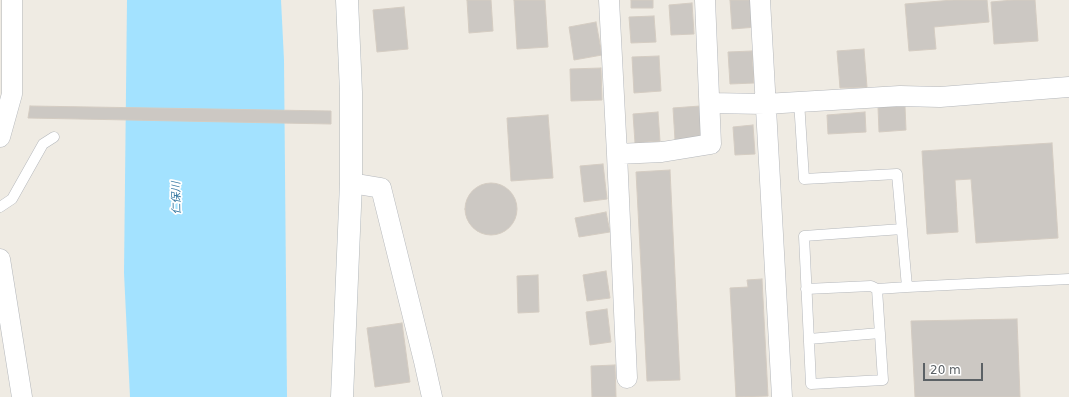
<!DOCTYPE html>
<html>
<head>
<meta charset="utf-8">
<style>
	body { margin:0 }
	#map { position:relative; width:1069px; height:397px; overflow:hidden; background:#efebe3; font-family:"DejaVu Sans",sans-serif }
	canvas { display:block }
	.scale { position:absolute; left:923px; top:363px; width:60px; height:18px; box-sizing:border-box; border:2px solid #5b6165; border-top:0; padding-left:5px; font-size:12px; line-height:14px; white-space:nowrap; color:#5b6165; -webkit-text-stroke:3px #fff; paint-order:stroke }
</style>
</head>
<body>
<div id="map">
<canvas width="1069" height="397"></canvas>
<div class="scale">20 m</div>
</div>
<script>
const ctx = document.querySelector('canvas').getContext('2d');
ctx.lineJoin = 'round';
function paint(path, color) { ctx.fillStyle = color; ctx.fill(path, 'evenodd'); }
const poly = rows => new Path2D(rows.map(r => 'M' + r).join(''));
function strokePath(path, color, width, dash) { ctx.strokeStyle = color; ctx.lineWidth = width; ctx.lineCap = dash ? 'butt' : 'round'; ctx.setLineDash(dash || []); ctx.stroke(path); }
function write(font, color, halo, rows, align = 'center') {
  ctx.font = font + ' "DejaVu Sans","Noto Sans JP",sans-serif'; ctx.lineWidth = 3.5; ctx.setLineDash([]); ctx.textBaseline = 'middle'; ctx.strokeStyle = halo; ctx.fillStyle = color; for (const [text, x, y, turn = 0] of rows) {
    ctx.save(); ctx.translate(x, y); ctx.rotate((+turn || 0) * Math.PI / 180); ctx.textAlign = isNaN(turn) ? turn : align; if (halo) ctx.strokeText(text, 0, 0); ctx.fillText(text, 0, 0); ctx.restore();
  }
}
const water = poly([
	[127,0,281,0,284,60,287,397,130,397,124,273]
]);
const building = poly([
	[467,0,491,0,493,31,469,33,467,0],
	[514,0,545,0,548,47,517,49,514,0],
	[631,0,653,0,653,8,631,8,631,0],
	[730,0,756,0,757,27,732,29,730,0],
	[953,0,987,0,989,22,934,27,936,49,909,51,905,4,953,0],
	[1013,0,1035,0,1038,41,994,44,991,2,1013,0],
	[692,3,694,34,671,35,669,5,692,3],
	[404,7,408,49,377,52,373,10,404,7],
	[654,16,656,42,631,43,629,17,654,16],
	[596,22,602,55,574,60,569,27,596,22],
	[864,49,867,87,840,88,837,51,864,49],
	[752,51,754,83,730,84,728,52,752,51],
	[659,56,661,91,634,93,632,57,659,56],
	[601,68,602,100,571,101,570,69,601,68],
	[30,106,331,111,331,124,28,118,30,106],
	[700,106,701,138,675,140,673,108,700,106],
	[905,106,906,130,879,132,878,107,905,106],
	[658,112,660,141,635,143,633,114,658,112],
	[865,112,866,132,828,134,827,115,865,112],
	[548,115,553,178,511,181,507,118,548,115],
	[753,125,755,154,735,155,733,127,753,125],
	[1052,143,1058,238,976,243,971,179,955,180,958,232,927,234,922,151,1052,143],
	[603,164,607,199,584,202,580,166,603,164],
	[670,170,680,380,647,381,636,172,670,170],
	'465 209a26 26 0 1 1 52 0a26 26 0 1 1-52 0Z',
	[606,212,610,232,579,237,575,218,606,212],
	[606,271,610,298,587,301,583,275,606,271],
	[538,275,539,312,518,313,517,276,538,275],
	[762,279,768,396,736,397,730,288,748,287,747,280,762,279],
	[607,309,611,342,590,345,586,312,607,309],
	[1017,319,1020,397,915,397,911,321,1017,319],
	[402,323,410,382,375,387,367,328,402,323],
	[615,365,616,397,592,397,591,366,615,365]
]);
const lane = poly([
	[799,101,804,179,897,174,907,287,1069,279],
	[0,207,12,199,43,144,54,137],
	[902,229,804,236,811,384,883,380,877,289,907,287],
	[806,289,871,286,877,289],
	[809,339,880,333]
]);
const street = poly([
	[609,0,617,154,662,152,711,144,705,0],
	[760,0,782,397],
	[710,103,765,104,900,96,940,97,1069,87],
	[0,137,12,94,12,0],
	[617,154,627,378],
	[351,183,381,188,424,361,432,397],
	[0,259,22,397]
]);
const secondary = poly([
	[342,397,351,183,351,92,347,0]
]);
const waterNames = [
	["仁保川",177,198,-91]
];
paint(water, '#a3e2ff');
paint(building, '#ccc8c3');
strokePath(building, '#d4ccc2', 1);
strokePath(lane, '#b4b7bb', 11);
strokePath(street, '#b4b7bb', 21);
strokePath(secondary, '#b2b8bc', 23);
strokePath(lane, '#fff', 10);
strokePath(street, '#fff', 20);
strokePath(secondary, '#fff', 22);
write('italic 11px', '#3879a2', '#fff', waterNames);
</script>
</body>
</html>
